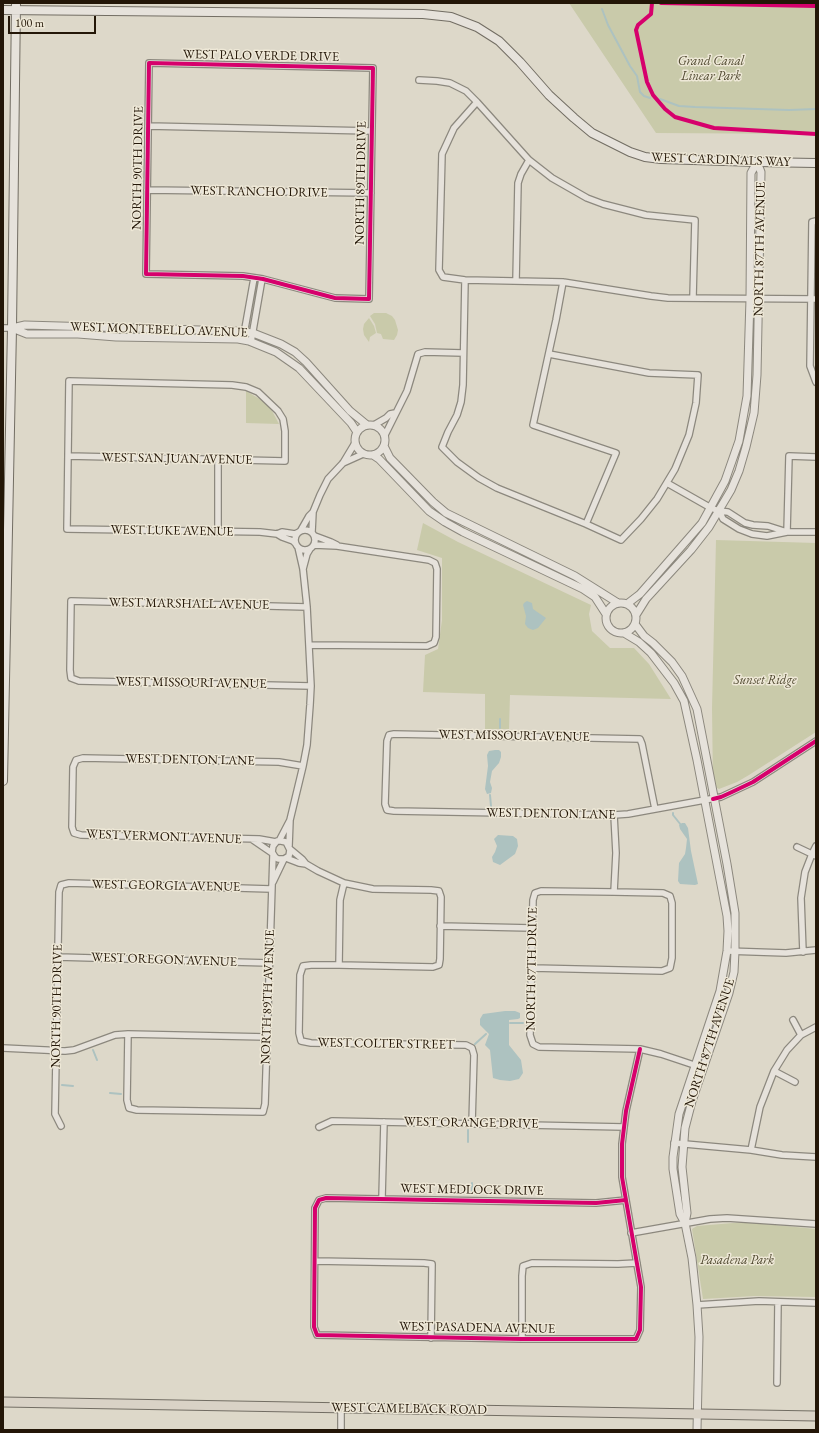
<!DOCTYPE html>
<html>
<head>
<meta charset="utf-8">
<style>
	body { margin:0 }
	#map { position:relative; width:819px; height:1433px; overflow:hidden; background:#ddd8c9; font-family:"EB Garamond",serif }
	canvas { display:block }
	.frame { position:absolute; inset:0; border:4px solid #231607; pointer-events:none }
	.scale { position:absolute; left:8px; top:16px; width:88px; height:18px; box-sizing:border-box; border:2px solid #231607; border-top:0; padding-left:5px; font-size:12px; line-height:14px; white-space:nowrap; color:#231607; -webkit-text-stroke:3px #eee8d7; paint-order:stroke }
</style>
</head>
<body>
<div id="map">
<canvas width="819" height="1433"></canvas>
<div class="frame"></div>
<div class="scale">100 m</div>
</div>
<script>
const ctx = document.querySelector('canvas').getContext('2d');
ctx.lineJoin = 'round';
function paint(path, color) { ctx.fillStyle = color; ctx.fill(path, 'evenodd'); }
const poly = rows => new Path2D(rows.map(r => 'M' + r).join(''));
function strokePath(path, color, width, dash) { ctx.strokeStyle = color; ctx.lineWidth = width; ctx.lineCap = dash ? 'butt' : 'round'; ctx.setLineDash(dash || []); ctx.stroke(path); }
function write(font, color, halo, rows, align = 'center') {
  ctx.font = font + ' "EB Garamond",serif'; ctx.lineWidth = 3; ctx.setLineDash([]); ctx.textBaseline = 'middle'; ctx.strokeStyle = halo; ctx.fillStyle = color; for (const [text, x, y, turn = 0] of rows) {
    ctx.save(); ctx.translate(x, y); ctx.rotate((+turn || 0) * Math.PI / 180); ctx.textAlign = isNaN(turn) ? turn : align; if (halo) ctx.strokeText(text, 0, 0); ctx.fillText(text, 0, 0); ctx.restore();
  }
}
const green = poly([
	[569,3,724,3,725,4,816,6,816,134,656,133],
	[374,313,386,313,392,316,395,320,398,330,397,335,394,340,383,339,381,334,377,333,375,324,370,316],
	[369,318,374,326,376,333,370,337,369,342,364,335,363,329,364,324],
	[246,391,263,401,270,407,279,424,246,423],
	[423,523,458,542,591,605,589,614,592,631,610,648,634,648,649,664,671,699,510,695,509,729,485,729,485,694,423,692,425,655,438,649,442,620,442,558,417,550],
	[716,540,816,543,816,732,749,775,737,782,719,789,713,786,712,708],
	[745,1222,816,1229,816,1297,754,1296,703,1299,692,1229,697,1226]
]);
const water = poly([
	[527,601,532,603,533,609,546,618,538,628,533,630,528,628,525,624,526,616,523,605,524,603],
	[495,750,499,750,501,752,501,757,499,763,492,771,490,782,492,788,491,793,487,794,485,789,488,766,487,755,489,751],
	[682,823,685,823,688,828,691,851,698,884,695,885,680,884,678,881,679,863,685,854,686,848,687,839,680,829,679,825],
	[498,835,513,836,517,839,518,846,515,854,500,865,493,862,492,857,495,852,497,846,494,839],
	[505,1011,515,1011,520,1013,520,1018,518,1019,509,1020,509,1045,521,1060,523,1073,519,1079,510,1081,500,1080,493,1078,490,1050,485,1045,489,1034,480,1025,480,1019,483,1014]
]);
const stream = poly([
	[602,9,608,25,630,66,637,76,640,92,644,96,650,98],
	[660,99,679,106,695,107,789,110,816,109],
	[500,728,500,719],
	[490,795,491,806],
	[673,813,673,815,681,825],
	[510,1023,523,1023],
	[475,1044,486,1034],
	[93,1050,97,1060],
	[62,1085,73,1086],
	[110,1093,121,1094],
	[468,1142,468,1130],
	[472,1194,472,1183]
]);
const minor = poly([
	[149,63,373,68,369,299,335,298,263,279,243,276,146,274,149,63],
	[419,80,437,81,450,83,466,91,477,102,529,160,552,178,587,198,603,204,646,215,695,220,693,297],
	[477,102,454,128,442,154,439,270,443,277,465,280,563,282,651,296,668,298,816,299],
	[148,126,371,131],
	[147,190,371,193],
	[816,221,812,222,810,366,816,382],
	[465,280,463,385,461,402,457,415,448,432,442,447,457,462,479,478,497,488,586,524,621,540,641,519,657,499,675,469,689,435,696,403,698,375,649,373,549,354],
	[516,281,518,183,521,174,529,160],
	[563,282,556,320,533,425,616,453,586,524],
	[3,328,12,328],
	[244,334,254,278],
	[251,342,262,279],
	[374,425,386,418,390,414,395,413],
	[385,435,407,391,418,354,425,352,463,353],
	[68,456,285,461,285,431,283,419,278,411,258,392,246,387,232,385,69,381,67,529,260,532,277,534,282,532,295,534,299,532],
	[343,463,363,454],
	[667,483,711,508,719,511,728,512,745,523,753,525,768,526,787,532],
	[719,511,723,519,739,529,752,534,767,536,787,532,816,532],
	'295 540a10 10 0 1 1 20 0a10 10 0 1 1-20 0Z',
	[301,530,309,516,313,512,320,495,328,479,343,463,355,443],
	[218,532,218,459],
	[312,532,313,512],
	[787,532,789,456,816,457],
	[277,534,282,537,293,541,296,544],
	[315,536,331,542,337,545],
	[303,569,307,554,310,549],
	[307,607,71,601,70,670,71,678,79,681,311,686],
	[309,645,427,646,434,643,436,637,437,569,435,563,429,560,337,546,314,545],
	[655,809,642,744,640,739,394,734,389,735,387,741,385,804,387,810,394,811,614,815,628,814,721,797,753,782,816,741],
	[253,840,272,853],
	[279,841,290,820,303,766,307,745,310,705,311,686,307,607,303,569,298,547],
	[276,842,259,839,81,835,74,833,72,827,73,767,76,760,83,758,279,762,303,766],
	[289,846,290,820],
	[797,847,816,856],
	[290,849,302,859,306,864,318,871,344,883,373,889,431,890,439,891,441,897,440,959,439,965,433,967,339,965,311,965,303,966,300,975,299,1033,301,1041,311,1043,466,1045,472,1048,474,1055,472,1123],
	[286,858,299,863,306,864],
	[273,882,284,859,289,856,290,850,286,842,281,841,277,841,273,846,272,852,275,857,278,859,284,859],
	[614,892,616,853,614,815],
	[440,926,532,928],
	[727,951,786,953,816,950],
	[803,952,801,898,805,872,812,854,816,846],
	[58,957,269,963],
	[339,965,340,900,344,883],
	[532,968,662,971,670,968,672,958,672,903,670,896,663,893,614,892,541,891,535,893,533,900,530,1035,533,1044,539,1047,640,1049,661,1054,703,1068],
	[793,1020,801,1035],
	[128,1034,127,1100,129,1108,137,1110,263,1112,265,1104,273,855],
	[3,1048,65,1051,74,1050,115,1035,128,1034,267,1037],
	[774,1071,795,1082],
	[61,1126,55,1114,59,892,61,885,69,883,271,889],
	[319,1127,332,1121,624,1127],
	[674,1143,751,1150,782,1155,816,1157],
	[751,1150,760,1107,774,1071,787,1050,801,1035,816,1027],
	[382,1198,384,1122],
	[626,1200,596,1203,326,1198,319,1200,315,1208,314,1327,317,1335,522,1339,636,1339,640,1330,641,1287,622,1177,622,1144,626,1111,640,1049],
	[631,1233,710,1219,727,1218,816,1224],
	[315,1261,424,1263,432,1264,431,1338],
	[697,1305,759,1301,816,1303],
	[522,1339,522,1276,523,1266,532,1263,618,1264,637,1263],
	[777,1383,778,1302],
	[341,1430,341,1408]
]);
const tertiary = poly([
	[12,328,25,325,235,331,253,333,281,344,295,352,306,362,350,411,367,425],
	[12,328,27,334,78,334,116,337,238,339,249,341,276,352,299,368,351,423,357,432],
	'355 440a15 15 0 1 1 30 0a15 15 0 1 1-30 0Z',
	[384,446,390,458,433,502,446,513,575,576,618,603],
	[373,455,379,459,429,511,445,522,463,532,583,589,595,597,606,614],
	'606 618a15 15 0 1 1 30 0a15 15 0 1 1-30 0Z',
	[627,604,640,594,702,523,725,481,739,441,747,396,750,299,751,173,757,162],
	[636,615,646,599,691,550,709,527,731,490,739,471,746,447,754,413,757,375,761,172,757,162],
	[635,624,644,636,653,643,672,662,682,676,697,709,727,864,735,913,735,951,734,972,729,993,692,1101,685,1128,682,1167,687,1213,685,1223],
	[624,633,639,642,651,653,674,683,684,701,697,760,727,916,728,931,727,951,720,991,679,1114,673,1157,673,1169,680,1214,685,1223,692,1258,697,1305,699,1337,697,1430]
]);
const secondary = poly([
	[3,10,423,14,451,17,477,27,499,41,520,62,549,95,574,118,592,133,630,152,645,157,661,159,757,162,816,163],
	[3,781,12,328,16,3]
]);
const primary = poly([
	[3,1402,816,1416]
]);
const cycleway = poly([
	[652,3,651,14,638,25,636,30,647,82,653,95,665,109,675,117,714,128,816,134],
	[661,3,816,6],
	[149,63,373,68,369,299,335,298,263,279,243,276,146,274,149,63],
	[713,799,721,797,732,792,753,782,816,741],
	[626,1200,596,1203,326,1198,319,1200,315,1208,314,1327,317,1335,522,1339,636,1339,640,1330,641,1287,622,1177,622,1144,626,1111,640,1049]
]);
const streetNames = [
	["WEST PALO VERDE DRIVE",261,56,1],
	["WEST CARDINALS WAY",721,160,2],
	["NORTH 90TH DRIVE",138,168,-89],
	["NORTH 89TH DRIVE",361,183,-89],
	["WEST RANCHO DRIVE",259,192,1],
	["NORTH 87TH AVENUE",760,249,-89],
	["WEST MONTEBELLO AVENUE",159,330,2],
	["WEST SAN JUAN AVENUE",177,459,1],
	["WEST LUKE AVENUE",172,531,1],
	["WEST MARSHALL AVENUE",189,604,1],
	["WEST MISSOURI AVENUE",191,683,1],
	["WEST MISSOURI AVENUE",514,736,1],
	["WEST DENTON LANE",190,760,1],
	["WEST DENTON LANE",551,814,1],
	["WEST VERMONT AVENUE",164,837,2],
	["WEST GEORGIA AVENUE",166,886,1],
	["WEST OREGON AVENUE",164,960,2],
	["NORTH 87TH DRIVE",532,969,-89],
	["NORTH 89TH AVENUE",268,997,-88],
	["NORTH 90TH DRIVE",57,1006,-89],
	["NORTH 87TH AVENUE",710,1043,-72],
	["WEST COLTER STREET",386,1044,1],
	["WEST ORANGE DRIVE",471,1123,1],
	["WEST MEDLOCK DRIVE",472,1190,1],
	["WEST PASADENA AVENUE",477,1328,1],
	["WEST CAMELBACK ROAD",409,1409,1]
];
const parkNames = [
	["Grand Canal",711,61],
	["Linear Park",711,76],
	["Sunset Ridge",765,680],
	["Pasadena Park",737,1260]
];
paint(green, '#c9caaa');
paint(water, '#adc2c0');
strokePath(stream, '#adc2c0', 2);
strokePath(minor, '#8c887e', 8);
strokePath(tertiary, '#8c887e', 9);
strokePath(secondary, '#726d63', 10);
strokePath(primary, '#726d63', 11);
strokePath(minor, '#e6e2db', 5.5);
strokePath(tertiary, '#e6e2db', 7);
strokePath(secondary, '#e6e2db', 8);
strokePath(primary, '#d9d2c6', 9);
strokePath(cycleway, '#d6006c', 4);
write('13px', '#231607', '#eee8d7', streetNames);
write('italic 13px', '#504930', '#eee8d7', parkNames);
</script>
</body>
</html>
